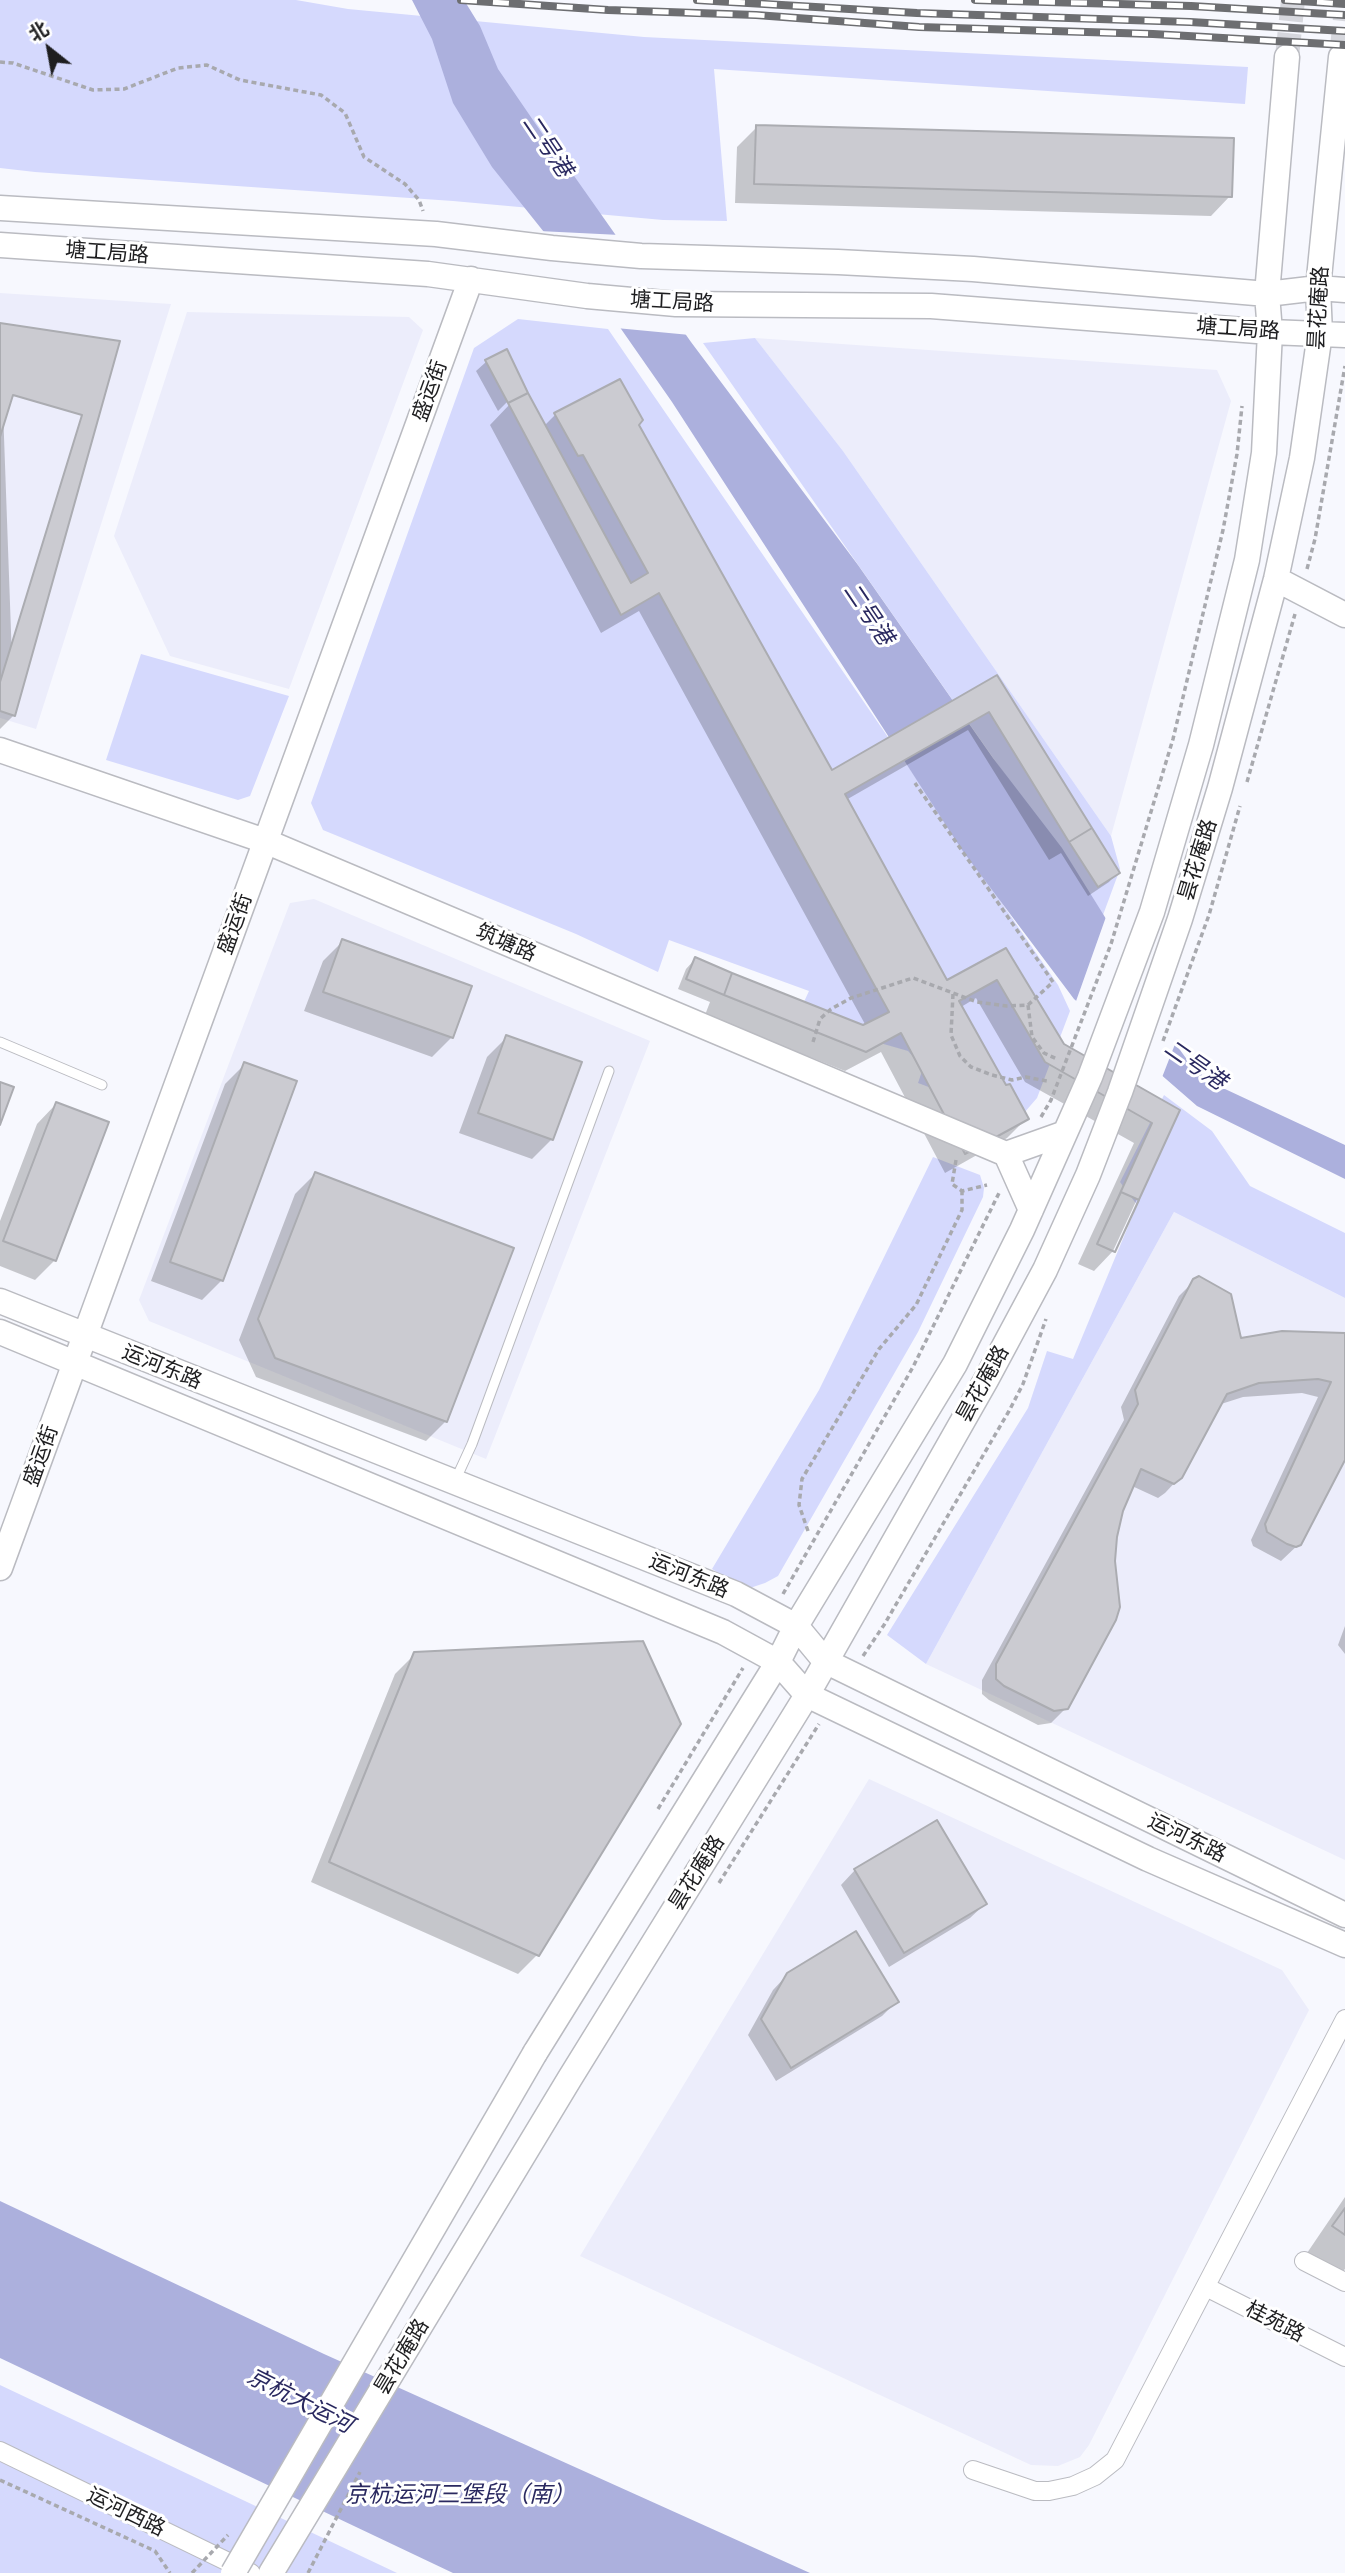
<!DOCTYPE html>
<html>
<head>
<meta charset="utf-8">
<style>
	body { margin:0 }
	#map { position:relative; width:1345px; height:2573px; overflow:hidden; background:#f7f8fe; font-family:Raleway,"Noto Sans SC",sans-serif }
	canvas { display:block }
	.north { position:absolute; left:14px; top:14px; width:70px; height:70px; -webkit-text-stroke:5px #fff; paint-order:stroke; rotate:329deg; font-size:19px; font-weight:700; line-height:28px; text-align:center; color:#1e1e20 }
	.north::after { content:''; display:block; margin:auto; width:24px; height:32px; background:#1e1e20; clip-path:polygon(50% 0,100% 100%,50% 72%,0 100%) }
</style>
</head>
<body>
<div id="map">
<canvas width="1345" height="2573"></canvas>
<div class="north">北</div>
</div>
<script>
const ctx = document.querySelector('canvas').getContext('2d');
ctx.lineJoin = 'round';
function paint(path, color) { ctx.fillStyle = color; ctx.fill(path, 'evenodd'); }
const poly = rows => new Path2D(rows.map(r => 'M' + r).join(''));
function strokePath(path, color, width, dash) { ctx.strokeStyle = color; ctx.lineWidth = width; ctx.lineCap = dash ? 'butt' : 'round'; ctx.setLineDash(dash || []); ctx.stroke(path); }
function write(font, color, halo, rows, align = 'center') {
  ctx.font = font + ' Raleway,"Noto Sans SC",sans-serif'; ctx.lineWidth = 6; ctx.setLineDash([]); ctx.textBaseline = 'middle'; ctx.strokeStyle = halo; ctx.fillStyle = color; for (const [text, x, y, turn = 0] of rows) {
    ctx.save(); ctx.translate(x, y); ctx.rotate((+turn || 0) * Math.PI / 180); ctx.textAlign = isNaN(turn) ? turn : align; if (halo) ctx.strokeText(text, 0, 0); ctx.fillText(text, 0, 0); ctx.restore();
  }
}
const built = poly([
	[0,293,171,304,36,729,0,718],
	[187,312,409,317,423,330,289,689,170,656,114,536],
	[755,338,1217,370,1231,401,1111,836,843,451],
	[314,899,650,1041,486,1459,149,1321,139,1300,290,903],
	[1174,1212,1345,1298,1345,1860,926,1664],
	[869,1779,1282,1970,1309,2010,1089,2445,1080,2457,1058,2466,1031,2465,580,2256]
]);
const green = poly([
	[0,0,296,0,348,9,644,37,1248,67,1245,104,714,69,727,221,663,220,453,201,35,172,0,168],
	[518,319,608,329,1058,985,1070,1011,1037,1098,1024,1113,1008,1117,918,1083,923,1068,908,1051,796,1019,809,991,669,940,658,972,576,934,323,830,311,803,474,348],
	[755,338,843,451,1111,836,1120,869,1103,915,703,343],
	[141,654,289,696,250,796,238,800,106,760],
	[1164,1095,1212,1131,1250,1186,1345,1233,1345,1298,1174,1212,926,1664,887,1635,1028,1408,1047,1351,1073,1359,1137,1205,1120,1182],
	[933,1157,980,1175,984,1188,983,1197,918,1332,778,1576,765,1583,750,1588,739,1586,712,1569,819,1390],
	[0,2385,397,2573,0,2573]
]);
const water = poly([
	[412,0,464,0,480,26,498,69,548,142,572,173,691,342,858,565,993,758,1062,848,1108,922,1180,1050,1191,1065,1210,1082,1345,1145,1345,1179,1197,1106,1074,999,962,850,672,402,619,326,492,167,453,103,432,39],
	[0,2201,324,2354,810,2573,453,2573,0,2358]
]);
const pier = poly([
	[539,231,620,235,690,335,616,328],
	[1107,914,1177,1039,1161,1080,1075,1004]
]);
const shadow = poly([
	[757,127,1230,196,1211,216,735,203,737,147],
	[0,325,14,715,0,729],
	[486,362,544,426,555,415,637,425,831,773,996,678,1118,872,1109,882,1088,896,1061,853,1049,860,968,730,846,800,946,982,1006,950,1062,1045,1178,1111,1113,1251,1094,1271,1078,1264,1134,1143,1025,1082,976,998,961,1007,1005,1087,1027,1118,1007,1138,945,1173,881,1052,845,1071,705,1015,710,1002,678,989,686,969,695,959,864,1027,866,1026,639,611,601,633,490,425,510,404,510,399,498,411,476,371],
	[343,941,452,1037,432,1057,304,1011,323,961],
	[507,1037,552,1139,532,1159,459,1133,487,1057],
	[245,1064,222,1280,202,1300,151,1281,225,1084],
	[56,1104,55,1260,35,1280,0,1266,0,1221,37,1124],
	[315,1174,446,1421,426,1441,256,1377,239,1340,295,1194],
	[1194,1281,1240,1340,1345,1335,1345,1456,1300,1543,1281,1561,1253,1546,1251,1540,1318,1397,1302,1393,1243,1397,1218,1405,1180,1477,1165,1493,1158,1498,1132,1486,1121,1510,1066,1708,1051,1723,1038,1725,989,1700,982,1694,982,1680,1124,1420,1121,1407,1179,1296],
	[1345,1626,1345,1654,1338,1645],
	[415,1654,538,1954,518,1974,311,1882,395,1674],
	[855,1870,985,1904,970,1918,889,1967,841,1885],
	[788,1974,896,2002,882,2016,776,2081,748,2035,773,1990],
	[1345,2197,1345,2269,1336,2278,1305,2256]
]);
const building = poly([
	[756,125,1234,138,1232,197,754,184,756,125],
	[0,323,120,341,15,716,0,711,0,323],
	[507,349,528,393,508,403,485,360,507,349],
	[620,379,643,420,639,425,832,770,997,675,1092,828,1069,842,989,712,845,794,947,980,1006,948,1064,1044,1180,1110,1115,1252,1097,1244,1152,1123,1045,1062,997,980,959,1001,1006,1085,1010,1084,1029,1119,965,1154,901,1033,866,1052,724,995,732,973,863,1025,889,1012,659,593,621,615,508,403,528,393,631,583,648,573,583,455,578,456,554,413,620,379],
	[13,395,82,415,0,682,0,437,13,395],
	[1092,828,1120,873,1098,887,1069,842,1092,828],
	[342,939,472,986,453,1038,323,992,342,939],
	[695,957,732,973,724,995,686,979,695,957],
	[506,1035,582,1062,553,1140,478,1113,506,1035],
	[244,1062,297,1081,223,1281,170,1262,244,1062],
	[0,1082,14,1087,0,1125,0,1082],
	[56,1102,109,1122,56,1261,3,1241,56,1102],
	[315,1172,514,1248,447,1422,275,1358,258,1319,315,1172],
	[1121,1192,1139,1200,1115,1252,1097,1244,1121,1192],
	[1199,1276,1231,1294,1241,1338,1282,1331,1345,1333,1345,1460,1301,1545,1296,1547,1287,1544,1267,1532,1265,1524,1331,1382,1318,1379,1259,1383,1227,1394,1182,1478,1174,1484,1141,1469,1123,1511,1117,1537,1115,1561,1120,1607,1116,1620,1068,1709,1054,1711,1004,1686,996,1679,996,1664,1138,1404,1135,1390,1193,1279,1199,1276],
	[643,1641,681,1724,539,1956,329,1862,414,1652,643,1641],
	[937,1820,987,1904,904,1953,854,1869,937,1820],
	[856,1931,899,2002,791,2068,761,2019,787,1973,856,1931],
	[1345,2208,1345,2235,1332,2226,1345,2208]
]);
const secondaryTunnel = poly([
	[1287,57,1293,0],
	[1341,57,1345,18]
]);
const path = poly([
	[0,62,13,63,93,90,124,89,178,68,207,65,240,80,321,95,345,113,364,157,405,184,419,200,423,211],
	[1307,569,1315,539,1345,366],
	[1247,782,1295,614],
	[953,994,951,1035,960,1056,971,1067,992,1075,1012,1080,1026,1077,1047,1081],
	[1028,1005,1032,1037,1044,1053,1057,1059],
	[1163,1041,1209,915,1240,806],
	[813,1042,820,1019,831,1009,851,998,913,978,977,1002,1007,1006,1028,1005,1053,982,915,783],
	[1041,1117,1051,1100,1111,944,1173,739,1223,530,1237,454,1242,406],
	[956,1160,952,1184,962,1191,987,1185],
	[808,1531,799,1505,802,1479,879,1349,916,1305,962,1210,962,1191],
	[783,1594,913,1367,1000,1191],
	[863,1656,884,1625,1009,1411,1023,1384,1046,1319],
	[658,1809,743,1668],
	[719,1883,819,1724],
	[0,2480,155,2551,170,2573],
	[308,2573,360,2472]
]);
const lane = poly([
	[0,1042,102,1085],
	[455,1481,472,1444,609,1071]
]);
const street = poly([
	[1304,2261,1345,2282],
	[1206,2287,1345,2357],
	[0,2451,251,2573],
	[973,2470,1035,2491,1049,2491,1073,2486,1095,2476,1115,2460,1345,2019]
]);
const secondary = poly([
	[0,208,436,234,552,248,641,256,838,262,973,269,1267,294,1318,288,1345,290],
	[0,245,428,274,587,296,676,304,931,306,1270,332,1345,335],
	[1276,579,1345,615],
	[0,750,265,841,1006,1154,1065,1133],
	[1006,1154,1031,1210],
	[0,1301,736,1594,796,1626,825,1661,1345,1915],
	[0,1332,723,1632,778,1662,807,1695,1148,1859,1345,1945],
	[0,1568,471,279],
	[535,2053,778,1662,796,1626,955,1364,1022,1230,1090,1077,1152,912,1201,745,1247,560,1264,453,1270,332,1267,294,1287,57],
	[271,2573,570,2078,807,1695,986,1380,1045,1270,1088,1175,1120,1092,1180,919,1220,788,1276,579,1302,458,1320,333,1318,288,1341,57]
]);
const rail = poly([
	[461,0,608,10,756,15,919,27,1153,34,1345,45],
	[697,0,917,13,1190,22,1345,31],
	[975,0,1191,6,1345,15],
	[1285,0,1345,4]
]);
const pathBridge = poly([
	[192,2573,228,2535]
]);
const secondaryBridge = poly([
	[233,2573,535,2053]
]);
const streetNames = [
	["塘工局路",107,253,4],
	["塘工局路",672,302,3],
	["昙花庵路",1319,308,-87],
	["塘工局路",1238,329,4],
	["盛运街",430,391,-70],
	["昙花庵路",1198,860,-73],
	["盛运街",235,924,-70],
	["筑塘路",506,943,23],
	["运河东路",162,1367,22],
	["昙花庵路",983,1384,-61],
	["盛运街",41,1456,-70],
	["运河东路",689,1576,22],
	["运河东路",1187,1838,26],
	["昙花庵路",697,1873,-58],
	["桂苑路",1275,2322,27],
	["昙花庵路",402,2357,-59],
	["运河西路",126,2512,26]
];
const waterNames = [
	["二号港",547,146,56],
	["二号港",868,614,56],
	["二号港",1195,1065,35],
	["京杭大运河",300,2401,27],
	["京杭运河三堡段（南）",460,2495]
];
paint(built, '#ecedfb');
paint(green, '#d5d9fd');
paint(water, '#acb0dd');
paint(pier, '#f7f8fe');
paint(shadow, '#0003');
paint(building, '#cbcbd1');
strokePath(building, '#abacb1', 2);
strokePath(secondaryTunnel, '#d6d7dd', 24, [24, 12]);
strokePath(lane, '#babbc1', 11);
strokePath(street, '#babbc1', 20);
strokePath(secondary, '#babbc1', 27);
strokePath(path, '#a8a9ae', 3.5, [5, 3.5]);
strokePath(lane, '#fff', 9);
strokePath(street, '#fff', 18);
strokePath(secondary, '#fff', 24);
strokePath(rail, '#6d6e71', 8);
strokePath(rail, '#fff', 5, [16]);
strokePath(secondaryBridge, '#babbc1', 27, []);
strokePath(pathBridge, '#a8a9ae', 3.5, [5, 3.5]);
strokePath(secondaryBridge, '#fff', 24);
write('21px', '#1e1e20', '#fff', streetNames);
write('italic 23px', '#2a2960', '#fff', waterNames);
</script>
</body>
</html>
